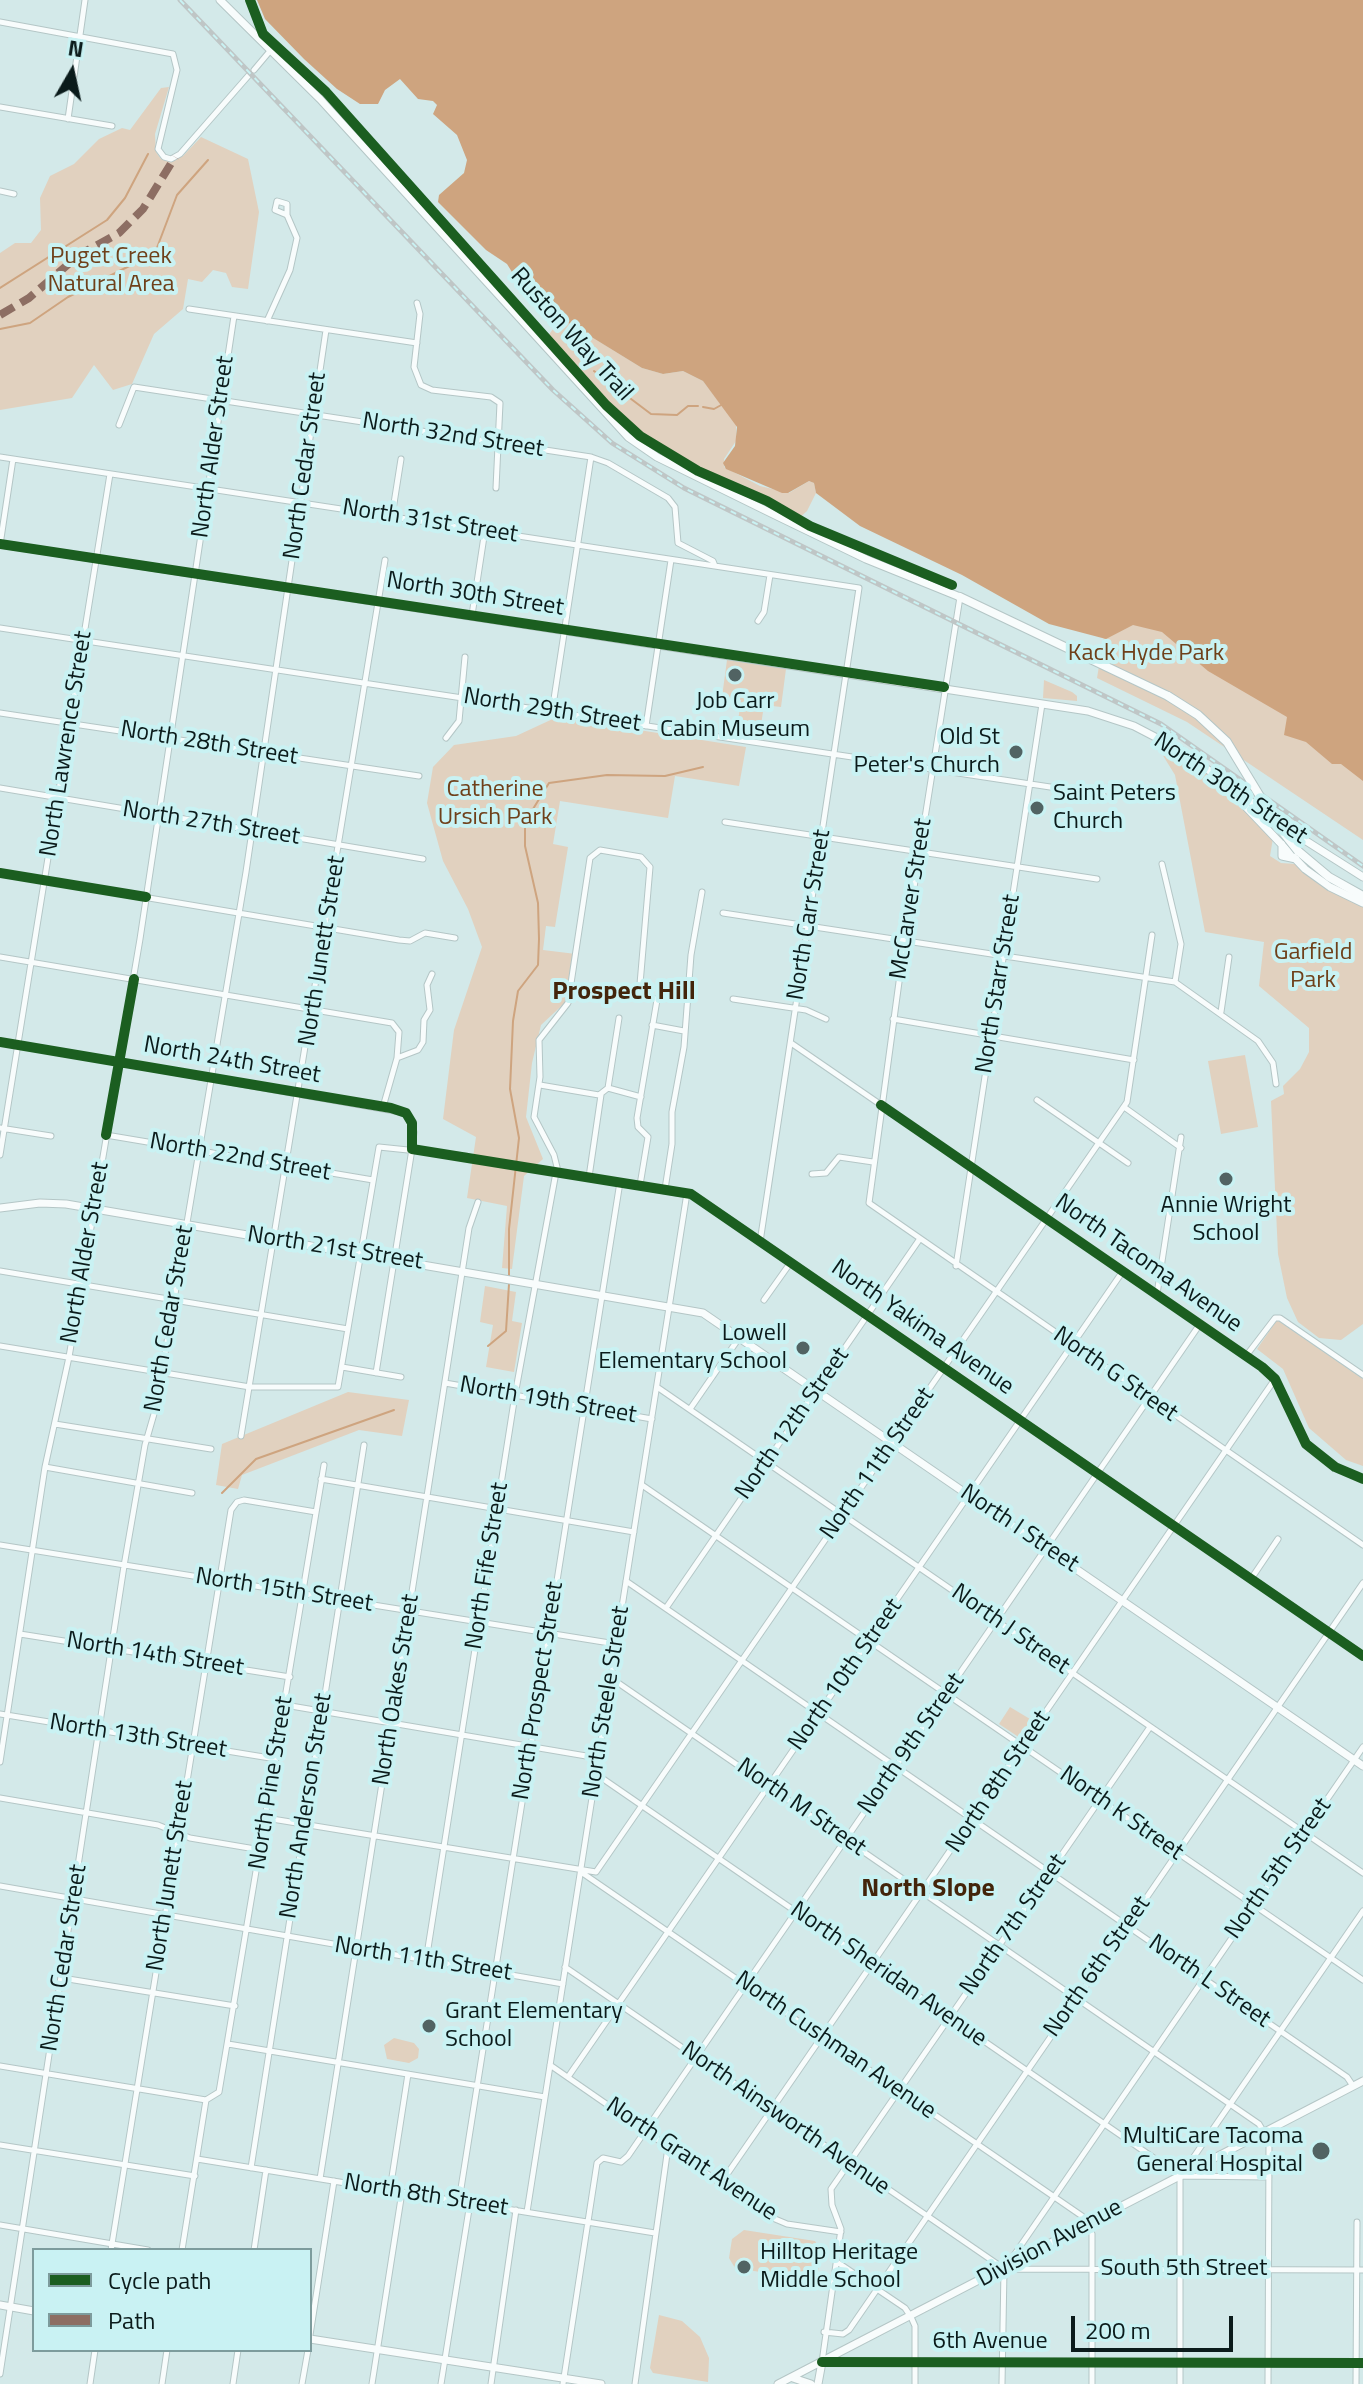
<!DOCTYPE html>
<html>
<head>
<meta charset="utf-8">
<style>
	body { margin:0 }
	#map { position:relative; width:1363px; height:2384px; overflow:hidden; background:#d3e9e9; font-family:"Titillium Web",sans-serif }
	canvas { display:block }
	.legend { position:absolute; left:32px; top:2248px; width:280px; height:104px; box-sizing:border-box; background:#c9f2f3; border:2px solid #7d9c9d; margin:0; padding:10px 14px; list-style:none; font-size:24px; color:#0b1b1b }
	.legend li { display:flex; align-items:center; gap:16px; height:40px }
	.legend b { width:40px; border:2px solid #7d9c9d }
	.north { position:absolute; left:32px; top:32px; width:80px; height:80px; -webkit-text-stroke:6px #c9f2f3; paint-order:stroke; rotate:9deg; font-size:22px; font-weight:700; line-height:32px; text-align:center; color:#0b1b1b }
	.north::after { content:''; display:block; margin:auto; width:28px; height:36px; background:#0b1b1b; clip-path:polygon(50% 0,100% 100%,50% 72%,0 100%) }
	.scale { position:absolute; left:1071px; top:2316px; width:162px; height:36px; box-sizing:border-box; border:4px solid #0b1b1b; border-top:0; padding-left:10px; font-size:24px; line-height:28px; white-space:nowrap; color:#0b1b1b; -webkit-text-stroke:6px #c9f2f3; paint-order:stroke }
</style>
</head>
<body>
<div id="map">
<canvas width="1363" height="2384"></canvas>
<ul class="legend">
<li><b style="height:10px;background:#1b5e20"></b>Cycle path</li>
<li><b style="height:10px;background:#8d6e63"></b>Path</li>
</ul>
<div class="north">N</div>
<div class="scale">200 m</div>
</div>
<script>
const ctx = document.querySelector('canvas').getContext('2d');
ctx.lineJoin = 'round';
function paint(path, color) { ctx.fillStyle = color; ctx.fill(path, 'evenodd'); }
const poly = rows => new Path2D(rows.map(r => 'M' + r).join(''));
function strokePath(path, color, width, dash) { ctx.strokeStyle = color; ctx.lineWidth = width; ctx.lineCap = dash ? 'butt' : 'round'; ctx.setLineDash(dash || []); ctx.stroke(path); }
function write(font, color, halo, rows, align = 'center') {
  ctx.font = font + ' "Titillium Web",sans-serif'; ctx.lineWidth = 8; ctx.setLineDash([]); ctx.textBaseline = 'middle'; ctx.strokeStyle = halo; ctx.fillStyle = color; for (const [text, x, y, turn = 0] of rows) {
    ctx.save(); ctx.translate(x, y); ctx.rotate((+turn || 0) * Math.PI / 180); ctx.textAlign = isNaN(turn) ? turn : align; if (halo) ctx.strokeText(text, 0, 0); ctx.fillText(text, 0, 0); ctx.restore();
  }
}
const green = poly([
	[169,87,155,134,156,152,161,159,169,161,183,156,201,137,248,159,259,212,248,289,232,287,226,273,213,270,202,282,188,279,183,309,154,334,132,384,113,390,94,365,72,398,0,410,0,253,15,243,31,243,41,230,40,198,50,176,74,164,99,139,122,128,130,130,161,88],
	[561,318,642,368,663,374,683,371,703,381,736,423,736,441,724,459,724,467,760,486,789,493,809,481,814,483,816,493,807,511,796,521,640,440,600,404,545,340],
	[1113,582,1363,770,1363,840,1187,722,1097,678],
	[727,660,786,669,781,707,764,705,760,732,737,728,741,700,722,697],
	[1044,680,1072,692,1077,696,1077,701,1043,698],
	[557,717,746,747,739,786,675,776,668,818,560,801,553,844,568,847,555,927,546,926,543,950,576,954,569,999,541,1025,532,1063,526,1117,543,1159,524,1176,512,1269,502,1268,507,1206,467,1198,476,1137,443,1119,454,1030,482,947,468,909,443,861,427,803,433,767,454,745,516,736],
	[1154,741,1217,779,1273,838,1270,856,1281,863,1296,864,1363,906,1363,1324,1341,1340,1319,1338,1298,1322,1287,1298,1278,1254,1271,1101,1284,1094,1283,1086,1300,1069,1309,1052,1309,1028,1259,986,1264,942,1205,932,1175,775],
	[1245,1055,1258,1127,1221,1134,1208,1061],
	[485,1286,516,1292,512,1321,522,1323,514,1372,486,1367,493,1325,480,1322],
	[1277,1320,1363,1379,1363,1466,1346,1460,1309,1428,1283,1369,1257,1349],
	[348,1392,409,1400,402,1436,359,1430,242,1475,238,1489,216,1485,222,1444],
	[1010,1707,1035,1722,1023,1740,999,1724],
	[394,2038,414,2043,419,2049,418,2058,409,2063,387,2059,384,2045],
	[744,2230,815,2241,821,2251,818,2273,805,2279,735,2268,729,2258,732,2239],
	[659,2315,682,2321,700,2337,709,2358,708,2382,653,2373,650,2368]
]);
const water = poly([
	[257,0,1363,0,1363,781,1341,764,1332,764,1306,742,1284,735,1287,717,1208,671,1162,632,1133,625,1106,639,1049,624,962,575,860,526,816,493,814,483,809,481,788,493,782,493,726,469,723,463,735,446,737,427,703,381,683,371,663,374,642,368,528,298,507,264,486,250,438,202,439,195,464,173,467,160,457,135,433,114,437,105,433,101,418,99,400,79,385,90,378,104,360,104,337,89,304,59,265,19]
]);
const stream = poly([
	[0,288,107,220,125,198,148,154],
	[0,329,30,323,68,297,155,253,177,195,208,160],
	[594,371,651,414,677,415,688,406,698,406],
	[703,407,714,409,723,404],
	[509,1278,509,1229,519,1138,510,1089,513,1021,518,991,538,965,539,939,538,903,525,846,525,822,549,783,607,775,665,776,703,767],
	[488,1346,506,1331,509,1284],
	[222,1493,256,1459,394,1410]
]);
const minor = poly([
	[0,22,173,54,177,70,158,149,164,157,171,159,180,154,249,75],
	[254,70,270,51],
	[0,107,112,126],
	[68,119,85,0],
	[0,191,14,194],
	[417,303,420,314,414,367,421,385,432,390,491,397,500,403,496,488],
	[189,309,417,343],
	[267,321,290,270,297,238,287,215,287,204,277,201,275,210,287,215],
	[119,425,134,387,591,457,608,463,668,498,675,507,678,543,713,561,715,566],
	[0,457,859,588,760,1242],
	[392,516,401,459],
	[0,545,13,459],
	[960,597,899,982,869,1203,1363,1545],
	[472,615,485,530],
	[758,621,764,612,770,575],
	[0,628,1103,795],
	[552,712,591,457],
	[0,713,419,776],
	[646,726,671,560],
	[446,738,459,721,465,657],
	[0,788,423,859],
	[725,822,1097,879],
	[1162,864,1181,944,1175,982],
	[0,873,399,940,410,941,425,933,455,938],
	[723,913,1175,982,1258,1041,1273,1063,1276,1084],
	[0,957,392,1023,399,1032,397,1058,383,1107],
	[733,999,806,1010,826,1019],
	[1221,1012,1229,957],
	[893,1019,1134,1060],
	[652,1025,684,1031],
	[0,1042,406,1113,414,1132,412,1149,376,1373],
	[791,1043,1262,1367,1275,1379,1306,1444,1335,1467,1363,1479],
	[397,1058,418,1050,423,1042,424,1020,430,1010,427,985,432,974],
	[540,1085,599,1095,608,1088,641,1097],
	[608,1088,619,1018],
	[1037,1100,1128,1163],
	[1124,1107,1181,1148],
	[0,1128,51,1136],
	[106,1135,373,1180],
	[0,1155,110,474],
	[556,1172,694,1196,1363,1656],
	[812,1174,826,1173,839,1157,873,1162],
	[589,1177,601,1095],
	[665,1189,672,1144,672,1112,684,1047,691,955,702,892],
	[956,1266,1042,704],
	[0,1271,348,1329],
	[1157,1294,1181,1137],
	[764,1300,791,1262],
	[0,1346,250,1387,338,1387,379,1147,466,1156],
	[1246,1356,1275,1318,1280,1318,1363,1375],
	[342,1367,401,1377],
	[445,1383,652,1419],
	[657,1387,1363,1873],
	[690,1409,739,1338],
	[55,1424,211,1449],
	[241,1436,385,560],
	[45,1467,192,1493],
	[321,1479,634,1532],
	[642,1485,1363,1980],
	[0,1545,616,1644],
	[1251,1579,1278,1539],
	[626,1581,1347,2077,1353,2086],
	[666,1608,919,1240],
	[20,1634,290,1677],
	[611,1678,1259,2124,1269,2141,1268,2384],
	[285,1705,598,1758],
	[0,1714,276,1759],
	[0,1762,45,1467,69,1357,140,939,234,316],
	[596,1774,1180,2176],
	[0,1798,158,1825,190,1838,261,1850],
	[266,1818,596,1872,1127,1102,1152,935],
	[581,1872,1082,2216,1092,2234,1092,2384],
	[0,1886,563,1984],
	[426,1961,515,1395,557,1167,554,1155,534,1117,540,1077,539,1040,568,1003,590,858,600,850,641,857,650,867,640,984,644,993,657,1000,637,1118,638,1127,648,1137,640,1185],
	[565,1967,1003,2268],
	[62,1978,235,2006],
	[228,2044,545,2097],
	[550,2065,768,2216,787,2224,841,2232],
	[0,2066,206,2100,219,2092,324,1465],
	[568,2077,1123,1271],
	[0,2145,195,2176],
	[197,2159,655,2233],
	[251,2168,364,1445],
	[1182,2174,1363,1911],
	[1181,2176,1269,2177],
	[320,2179,469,1228,478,1202],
	[721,2183,1275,1379],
	[390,2190,408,2074],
	[459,2201,620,1182],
	[527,2212,687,1193],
	[0,2225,148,2250],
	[111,2250,231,1510,237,1502,244,1500,316,1512],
	[182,2250,206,2100],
	[254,2250,266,2170],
	[837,2262,905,2308,911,2317,915,2326,915,2384],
	[1008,2264,1363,1747],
	[1004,2269,1363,2270],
	[824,2332,843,2334,849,2330,1363,1583],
	[310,2335,334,2181],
	[822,2362,841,2229,832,2205,831,2189,1150,1727],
	[0,2374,124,1566,145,1445,156,1407,246,872,326,330],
	[90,2384,95,2350],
	[162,2384,167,2350],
	[233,2384,238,2350],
	[302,2384,308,2350],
	[372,2384,402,2192],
	[441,2384,470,2203],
	[491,2384,516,2210],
	[563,2384,597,2163,603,2158,621,2162,628,2156,1200,1324],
	[635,2384,668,2147],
	[1002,2384,1004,2269],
	[1180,2384,1180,2176],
	[1356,2384,1357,2222]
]);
const major = poly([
	[220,0,320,99,628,437,657,457,775,515,866,559,960,597],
	[0,544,1088,711,1134,726,1184,752,1292,832,1363,877],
	[1225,785,1305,869,1330,887,1363,903],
	[1282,844,1282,856,1296,859],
	[0,1208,40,1203,66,1204,703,1313,1363,1766],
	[0,2305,34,2311],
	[310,2339,601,2384],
	[825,2362,1363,2363],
	[793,2378,811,2384],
	[778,2384,1363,2081],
	[818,2384,822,2362]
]);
const highway = poly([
	[960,597,1168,696],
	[1298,851,1329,877,1363,896]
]);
const rail = poly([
	[180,0,553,390,612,443,684,488,1161,724,1363,866]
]);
const highwayBridge = poly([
	[1168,696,1198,715,1227,742,1278,826,1298,851]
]);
const quiet = poly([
	[0,315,29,298,79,255,119,233,143,209,175,157]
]);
const cycleway = poly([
	[250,0,263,34,326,92,606,405,640,436,698,471,767,501,810,526,952,585],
	[0,544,944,687],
	[0,873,146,897],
	[0,1042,391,1108,406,1113,412,1123,412,1149,691,1194,1363,1656],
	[881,1105,1262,1367,1275,1379,1306,1444,1335,1467,1363,1479],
	[106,1135,134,979],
	[822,2362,1363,2363]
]);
const markers = [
	[735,675,8,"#516363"],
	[1016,752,8,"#516363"],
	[1037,808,8,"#516363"],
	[1226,1179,8,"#516363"],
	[803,1348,8,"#516363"],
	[429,2026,8,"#516363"],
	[1321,2151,10,"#516363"],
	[744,2267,8,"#516363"]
];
const parkNames = [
	["Puget Creek",111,257],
	["Natural Area",111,285],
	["Kack Hyde Park",1146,654],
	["Catherine",495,790],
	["Ursich Park",495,818],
	["Garfield",1313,953],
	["Park",1313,981]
];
const streetNames = [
	["Ruston Way Trail",571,335,48],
	["North 32nd Street",453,436,9],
	["North Alder Street",214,447,-82],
	["North Cedar Street",306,466,-82],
	["North 31st Street",430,522,9],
	["North 30th Street",475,595,9],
	["North 29th Street",552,711,9],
	["North Lawrence Street",67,744,-81],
	["North 28th Street",209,744,9],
	["North 30th Street",1230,789,34],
	["North 27th Street",211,824,9],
	["McCarver Street",912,899,-81],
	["North Carr Street",810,915,-81],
	["North Junett Street",323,951,-81],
	["North Starr Street",999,984,-81],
	["North 24th Street",232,1061,10],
	["North 22nd Street",240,1158,10],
	["North 21st Street",335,1249,9],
	["North Alder Street",86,1253,-80],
	["North Tacoma Avenue",1148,1264,35],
	["North Cedar Street",170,1319,-80],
	["North Yakima Avenue",922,1328,35],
	["North G Street",1115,1375,35],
	["North 19th Street",548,1401,10],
	["North 12th Street",793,1424,-55],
	["North 11th Street",878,1464,-55],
	["North I Street",1019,1529,34],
	["North Fife Street",488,1566,-81],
	["North 15th Street",284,1591,9],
	["North J Street",1010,1630,35],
	["North 14th Street",155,1655,9],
	["North 10th Street",846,1675,-55],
	["North Oakes Street",397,1690,-81],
	["North Prospect Street",539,1691,-81],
	["North Steele Street",607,1702,-81],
	["North 13th Street",138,1737,9],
	["North 9th Street",912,1744,-55],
	["North 8th Street",999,1782,-56],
	["North Pine Street",272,1783,-81],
	["North Anderson Street",307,1806,-81],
	["North M Street",801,1808,35],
	["North K Street",1121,1814,35],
	["North 5th Street",1279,1869,-55],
	["North Junett Street",171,1876,-81],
	["North 7th Street",1014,1925,-55],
	["North Cedar Street",65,1958,-81],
	["North 11th Street",423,1960,9],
	["North 6th Street",1098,1967,-55],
	["North Sheridan Avenue",888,1975,35],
	["North L Street",1209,1982,35],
	["North Cushman Avenue",835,2046,35],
	["North Ainsworth Avenue",785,2119,35],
	["North Grant Avenue",691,2160,34],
	["North 8th Street",426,2196,9],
	["Division Avenue",1050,2244,-28],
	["South 5th Street",1184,2269],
	["6th Avenue",990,2342]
];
const poiNames = [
	["Job Carr",735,702,"center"],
	["Cabin Museum",735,730,"center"],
	["Old St",1000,738],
	["Peter's Church",1000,766],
	["Saint Peters",1053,794,"left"],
	["Church",1053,822,"left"],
	["Annie Wright",1226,1206,"center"],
	["School",1226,1234,"center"],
	["Lowell",787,1334],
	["Elementary School",787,1362],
	["Grant Elementary",445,2012,"left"],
	["School",445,2040,"left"],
	["MultiCare Tacoma",1303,2137],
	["General Hospital",1303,2165],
	["Hilltop Heritage",760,2253,"left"],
	["Middle School",760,2281,"left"]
];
const neighbourhoodNames = [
	["Prospect Hill",624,993],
	["North Slope",928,1890]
];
paint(green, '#e1d1bf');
paint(water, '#cea47f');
strokePath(stream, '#cea47f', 2);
strokePath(minor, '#b4c6c6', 7);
strokePath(major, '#b4c6c6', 9);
strokePath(highway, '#b4c6c6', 10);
strokePath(minor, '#f8fcfc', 5);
strokePath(major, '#f8fcfc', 7);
strokePath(highway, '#f8fcfc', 8);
strokePath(rail, '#bfc6c6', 5);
strokePath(rail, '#c9f2f3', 2, [6]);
strokePath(highwayBridge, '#b4c6c6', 10, []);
strokePath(highwayBridge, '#f8fcfc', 8);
strokePath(quiet, '#8d6e63', 8, [16, 8]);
strokePath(cycleway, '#1b5e20', 10);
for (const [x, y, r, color] of markers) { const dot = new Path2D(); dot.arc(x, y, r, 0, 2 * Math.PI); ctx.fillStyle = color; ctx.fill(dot); strokePath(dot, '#c9f2f3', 3); }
write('24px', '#6f401a', '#c9f2f3', parkNames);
write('24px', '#0b1b1b', '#c9f2f3', streetNames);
write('24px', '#0b1b1b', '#c9f2f3', poiNames, 'right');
write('bold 26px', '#43250b', '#c9f2f3', neighbourhoodNames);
</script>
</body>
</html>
